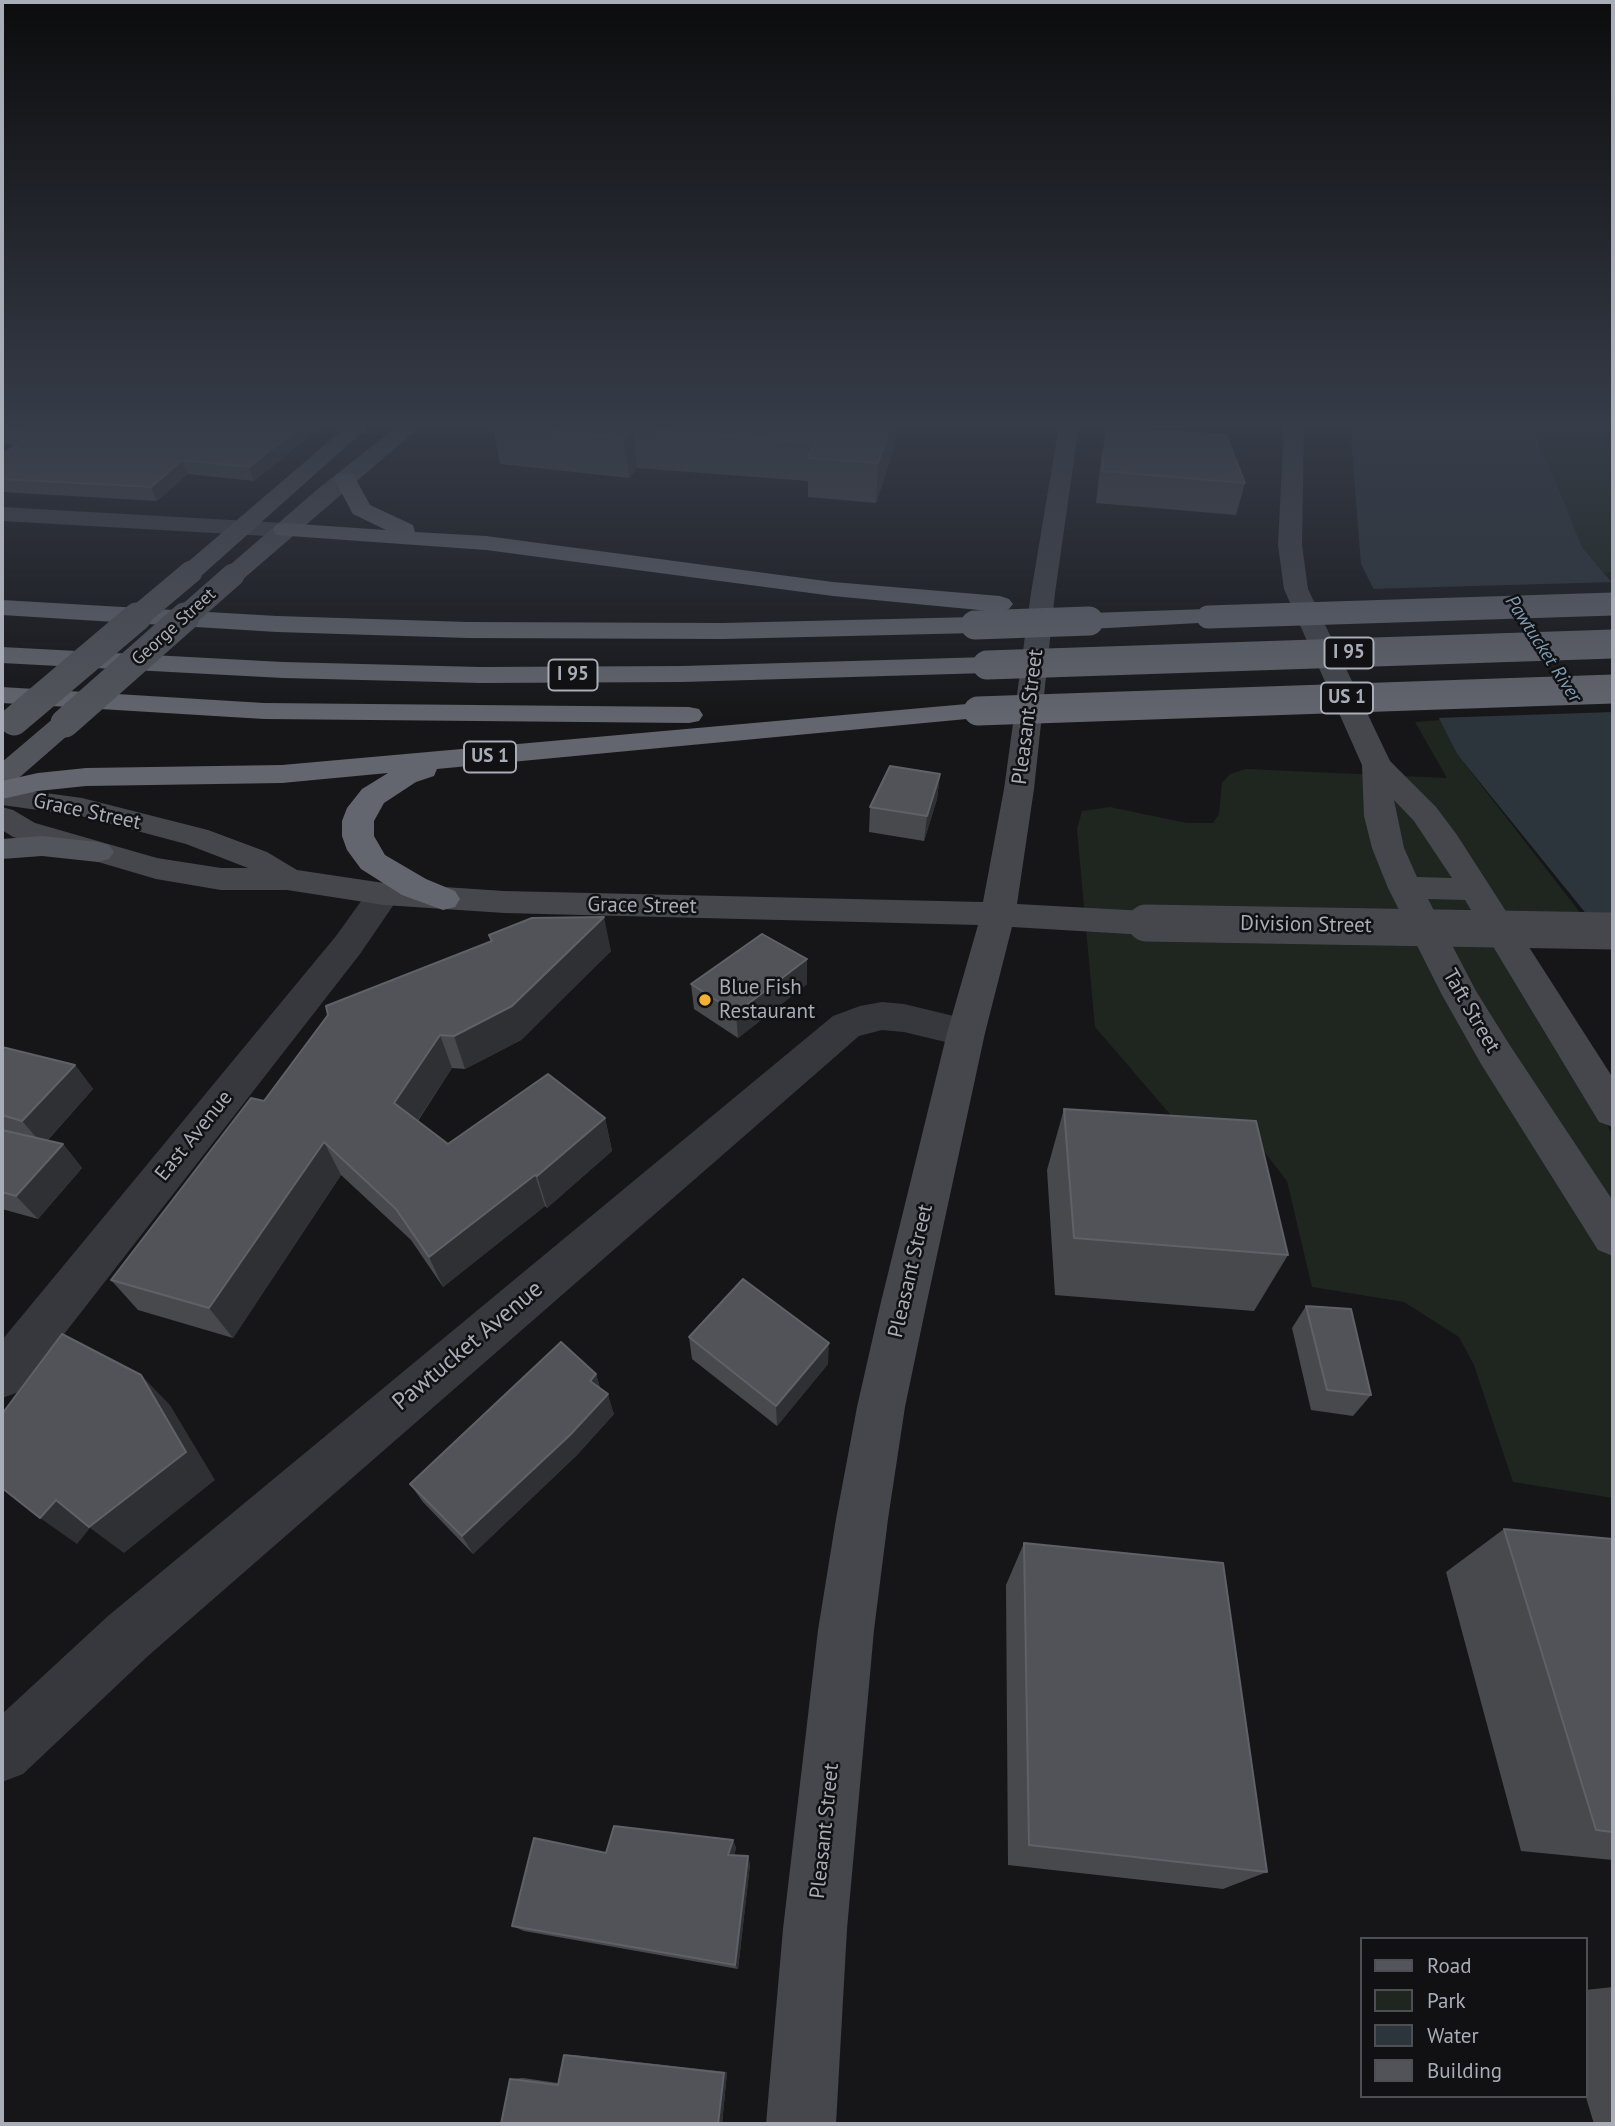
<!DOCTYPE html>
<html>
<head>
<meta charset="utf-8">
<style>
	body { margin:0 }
	#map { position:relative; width:1615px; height:2126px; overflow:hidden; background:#161618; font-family:"PT Sans",sans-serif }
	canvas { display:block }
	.frame { position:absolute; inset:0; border:4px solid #a8adb8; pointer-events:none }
	.legend { position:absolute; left:1360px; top:1937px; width:228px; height:161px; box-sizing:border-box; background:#111113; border:2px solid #4d4f55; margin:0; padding:9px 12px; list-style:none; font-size:21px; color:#a8adb8 }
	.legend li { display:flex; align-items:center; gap:14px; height:35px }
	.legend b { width:35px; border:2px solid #4d4f55 }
</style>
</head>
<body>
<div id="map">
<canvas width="1615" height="2126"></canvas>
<div class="frame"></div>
<ul class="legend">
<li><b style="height:9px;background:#53555c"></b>Road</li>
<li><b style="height:19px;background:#1e261f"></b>Park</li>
<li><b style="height:19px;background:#2c353c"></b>Water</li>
<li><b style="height:19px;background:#525359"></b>Building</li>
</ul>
</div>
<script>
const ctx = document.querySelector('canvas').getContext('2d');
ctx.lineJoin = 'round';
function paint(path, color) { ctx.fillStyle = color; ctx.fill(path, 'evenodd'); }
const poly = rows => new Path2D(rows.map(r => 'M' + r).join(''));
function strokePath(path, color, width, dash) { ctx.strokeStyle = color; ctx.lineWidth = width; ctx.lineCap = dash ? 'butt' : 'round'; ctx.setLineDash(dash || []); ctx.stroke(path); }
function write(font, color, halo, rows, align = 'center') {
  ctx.font = font + ' "PT Sans",sans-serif'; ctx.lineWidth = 5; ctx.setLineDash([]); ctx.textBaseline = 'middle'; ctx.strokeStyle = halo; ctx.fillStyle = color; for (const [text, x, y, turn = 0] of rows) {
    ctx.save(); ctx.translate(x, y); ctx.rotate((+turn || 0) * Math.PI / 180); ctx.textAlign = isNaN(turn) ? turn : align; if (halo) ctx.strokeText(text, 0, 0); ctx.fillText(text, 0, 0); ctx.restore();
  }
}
const green = poly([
	[1533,425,1613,425,1613,570,1605,574,1582,547],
	[1440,720,1457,754,1585,919,1519,945,1557,1007,1613,1138,1613,1498,1513,1482,1474,1365,1459,1337,1404,1302,1312,1287,1287,1181,1258,1144,1181,1127,1095,1027,1077,829,1082,811,1110,807,1187,823,1213,823,1219,814,1222,783,1230,774,1246,769,1447,778,1415,722]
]);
const water = poly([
	[1354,425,1533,425,1582,547,1613,584,1613,959,1613,947,1457,754,1361,564,1351,440]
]);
const pier = poly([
	[1613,582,1613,712,1435,718,1370,589]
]);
const street = poly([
	[384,883,396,886,401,894,360,954,19,1392,2,1398,2,1340,336,936,372,886,384,883],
	[882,1002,904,1004,966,1019,979,1023,985,1033,979,1043,966,1047,904,1032,882,1030,859,1036,148,1656,23,1774,2,1782,2,1714,108,1616,833,1016,860,1006,882,1002]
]);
const secondary = poly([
	[1059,425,1079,425,1055,593,1034,789,1017,904,1146,911,1158,915,1163,923,1158,931,1146,935,1012,927,985,1033,926,1306,905,1407,888,1519,874,1630,847,1929,836,2124,766,2124,783,1929,818,1630,836,1519,857,1407,880,1306,947,1033,978,925,504,913,384,905,287,890,221,890,156,879,13,837,2,830,2,807,13,810,35,823,157,858,221,868,248,868,186,844,81,816,2,805,2,787,82,798,208,830,267,852,297,870,384,883,504,891,983,902,1004,789,1031,593,1059,425],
	[1284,425,1304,425,1302,545,1308,589,1390,761,1436,807,1457,835,1613,1078,1613,1127,1599,1122,1465,900,1428,899,1476,991,1509,1044,1613,1201,1613,1256,1598,1250,1481,1064,1442,995,1388,888,1372,848,1364,816,1362,765,1284,589,1278,545,1284,425],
	[1394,800,1414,821,1452,878,1417,877,1404,848,1394,800],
	[2,507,284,523,292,525,295,530,292,535,284,537,2,521,2,507]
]);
const primary = poly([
	[348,425,370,425,200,577,191,579,182,577,179,572,182,567,348,425],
	[399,425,422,425,242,580,233,582,224,580,221,575,224,570,319,488,399,425],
	[65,714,75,717,79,723,75,729,13,783,2,786,2,762,55,717,65,714],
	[42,836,98,842,109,845,114,852,109,859,98,862,42,856,2,859,2,839,42,836]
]);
const highway = poly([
	[345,473,353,474,370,505,413,525,415,532,486,536,833,582,1000,596,1009,599,1013,604,1009,609,1000,612,833,596,486,550,276,535,273,530,276,525,284,523,386,530,353,514,334,479,337,474,345,473],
	[2,600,277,616,468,622,723,623,975,617,984,620,988,625,984,630,975,633,723,639,468,638,277,632,2,615,2,600],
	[1208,609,1217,612,1221,617,1217,622,1089,629,1080,626,1076,621,1080,616,1089,613,1208,609],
	[2,647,283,662,481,667,682,666,987,657,996,659,1000,665,996,671,987,673,682,682,481,683,283,678,2,663,2,647],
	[2,687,264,703,689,707,699,709,703,715,699,721,689,723,264,719,2,703,2,687],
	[978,703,988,705,992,711,988,717,437,769,434,776,416,782,384,803,374,821,374,836,385,855,426,879,455,891,460,899,455,907,443,910,402,895,361,869,347,850,342,836,342,821,347,808,362,789,388,773,282,783,86,786,38,791,2,799,2,781,38,773,86,768,282,765,978,703]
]);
const secondaryBridge = poly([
	[1146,923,1613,931]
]);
const primaryBridgeFar1 = poly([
	[135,619,191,572],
	[183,619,233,575]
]);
const primaryBridge = poly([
	[14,721,137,617],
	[65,723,185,617]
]);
const highwayBridgeFar1 = poly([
	[1208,617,1613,604]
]);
const highwayBridge = poly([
	[975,625,1089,621],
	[987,665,1613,644],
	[978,711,1613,689]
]);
const wall = poly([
	[2,425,323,425,254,481,188,474,157,501,2,492,2,455,16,445,2,444],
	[896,425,895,445,876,503,808,497,808,481,637,468,629,478,500,464,493,426],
	[1107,428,1245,483,1236,515,1096,503,1101,459],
	[940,774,937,799,924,841,869,832,870,807],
	[489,935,611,951,521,1040,465,1069,452,1068,418,1121,448,1144,605,1118,612,1151,547,1208,545,1206,443,1287,411,1240,341,1175,233,1338,138,1310,111,1280,264,1101,491,942],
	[807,959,807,984,738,1038,694,1009,691,984],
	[2,1047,75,1065,93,1089,47,1141,63,1144,82,1168,38,1219,2,1209],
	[1064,1109,1288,1255,1254,1311,1055,1295,1047,1170],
	[1306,1306,1371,1395,1353,1416,1311,1410,1292,1328],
	[689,1337,828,1364,777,1426,692,1359],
	[596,1374,600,1388,614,1414,577,1455,473,1554,423,1502,410,1484],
	[1504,1529,1613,1539,1613,1860,1521,1851,1446,1572],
	[1024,1543,1267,1872,1223,1889,1008,1865,1006,1585],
	[733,1840,736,1848,734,1855,750,1864,738,1969,524,1931,512,1926,606,1853],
	[1613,1987,1613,2124,1594,2124,1585,2094,1585,1990],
	[564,2055,574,2055,727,2072,722,2124,510,2079,523,2078,558,2083]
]);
const shadedWall = poly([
	[302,425,323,425,254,481,249,467],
	[891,425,896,425,895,445,876,503,878,463],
	[633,429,637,468,629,478,624,439],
	[182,460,188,474,157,501,151,487],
	[940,774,937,799,924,841,927,816],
	[604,917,611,951,521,1040,465,1069,454,1036],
	[807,959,807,984,738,1038,736,1013],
	[440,1035,452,1068,408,1135,394,1103],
	[75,1065,93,1089,43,1145,22,1121],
	[605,1118,612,1151,547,1208,537,1176],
	[324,1142,341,1175,233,1338,209,1308],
	[63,1144,82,1168,38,1219,16,1196],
	[535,1175,545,1206,443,1287,429,1257],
	[829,1343,828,1364,777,1426,776,1406],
	[596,1374,602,1395,590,1381],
	[141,1375,170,1405,215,1480,124,1553,90,1528,77,1544,40,1518,56,1500],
	[608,1394,614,1414,577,1455,473,1554,462,1536],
	[733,1840,736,1848,732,1863,728,1855],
	[748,1856,750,1864,738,1969,735,1965],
	[727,2072,722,2124,718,2124,724,2073]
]);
const building = poly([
	[2,425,302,425,249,467,182,460,151,487,2,479,2,455,33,433,2,431,2,425],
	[493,425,891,425,878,463,808,458,814,443,633,429,624,439,493,425],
	[1107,428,1226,435,1245,483,1102,471,1107,428],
	[890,766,940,774,927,816,870,807,890,766],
	[604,917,512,1006,454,1036,440,1035,394,1103,448,1144,548,1074,605,1118,537,1176,535,1175,429,1257,396,1209,324,1142,209,1308,111,1280,251,1098,264,1101,328,1015,326,1006,492,941,489,935,532,918,604,917],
	[762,934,807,959,736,1013,691,984,762,934],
	[2,1047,75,1065,22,1121,2,1115,2,1047],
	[1064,1109,1256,1121,1288,1255,1074,1238,1064,1109],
	[2,1130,63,1144,16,1196,2,1192,2,1130],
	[743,1279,829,1343,776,1406,689,1337,743,1279],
	[1306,1306,1351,1309,1371,1395,1327,1390,1306,1306],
	[62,1334,141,1375,186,1452,89,1527,56,1500,40,1518,2,1488,2,1414,62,1334],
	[561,1342,596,1374,590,1381,608,1394,570,1435,462,1536,410,1484,561,1342],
	[1504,1529,1613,1539,1613,1832,1596,1830,1504,1529],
	[1024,1543,1223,1563,1267,1872,1029,1845,1024,1543],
	[614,1826,733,1840,728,1855,748,1856,735,1965,512,1926,534,1838,606,1853,614,1826],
	[564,2055,724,2073,718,2124,501,2124,510,2079,558,2085,564,2055]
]);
const markers = [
	[705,1000,7,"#f2b134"]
];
const farStreetnames = [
	["George Street",174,627,-42]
];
const farWaternames = [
	["Pawtucket River",1543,649,57]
];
const shields = [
	[1349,653,49],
	[573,675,49],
	[1347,698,52],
	[490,757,52]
];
const shieldNames = [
	["I 95",1349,653],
	["I 95",573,675],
	["US 1",1347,698],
	["US 1",490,757]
];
const streetNames = [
	["Pleasant Street",1028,717,-83],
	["Grace Street",87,812,12],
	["Grace Street",642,906,1],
	["Division Street",1306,925,1],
	["Taft Street",1471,1011,60],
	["East Avenue",194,1136,-51],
	["Pleasant Street",911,1271,-77],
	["Pleasant Street",825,1831,-84]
];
const poiNames = [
	["Blue Fish",719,988],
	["Restaurant",719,1012]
];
const nearStreetnames = [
	["Pawtucket Avenue",468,1346,-40]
];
paint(green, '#1e261f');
paint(water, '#2c353c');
paint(pier, '#161618');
paint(street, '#37383d');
paint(secondary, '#45474d');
paint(primary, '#53555c');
paint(highway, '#63666e');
strokePath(secondaryBridge, '#45474d', 37);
strokePath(primaryBridgeFar1, '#53555c', 23);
strokePath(primaryBridge, '#53555c', 29);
strokePath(highwayBridgeFar1, '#63666e', 23);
strokePath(highwayBridge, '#63666e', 29);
paint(wall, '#47494d');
paint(shadedWall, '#2f3033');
paint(building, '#525359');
strokePath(building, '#5f6168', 2);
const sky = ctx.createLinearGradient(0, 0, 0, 723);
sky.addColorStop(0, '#0c0c0d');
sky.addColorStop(0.59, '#363c48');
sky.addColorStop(1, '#363c4800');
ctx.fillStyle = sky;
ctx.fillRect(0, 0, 1615, 723);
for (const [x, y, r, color] of markers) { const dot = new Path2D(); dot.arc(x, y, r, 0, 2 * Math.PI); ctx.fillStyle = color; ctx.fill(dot); strokePath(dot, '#111113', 2.5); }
write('18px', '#a8adb8', '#111113', farStreetnames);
write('italic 19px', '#7f9bb3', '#111113', farWaternames);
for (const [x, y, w] of shields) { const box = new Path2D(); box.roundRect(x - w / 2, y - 15.5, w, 31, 5); ctx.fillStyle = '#111113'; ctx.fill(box); strokePath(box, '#a8adb8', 2); }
write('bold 19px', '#a8adb8', null, shieldNames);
write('21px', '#a8adb8', '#111113', streetNames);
write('21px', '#a8adb8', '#111113', poiNames, 'left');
write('24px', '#a8adb8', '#111113', nearStreetnames);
</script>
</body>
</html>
